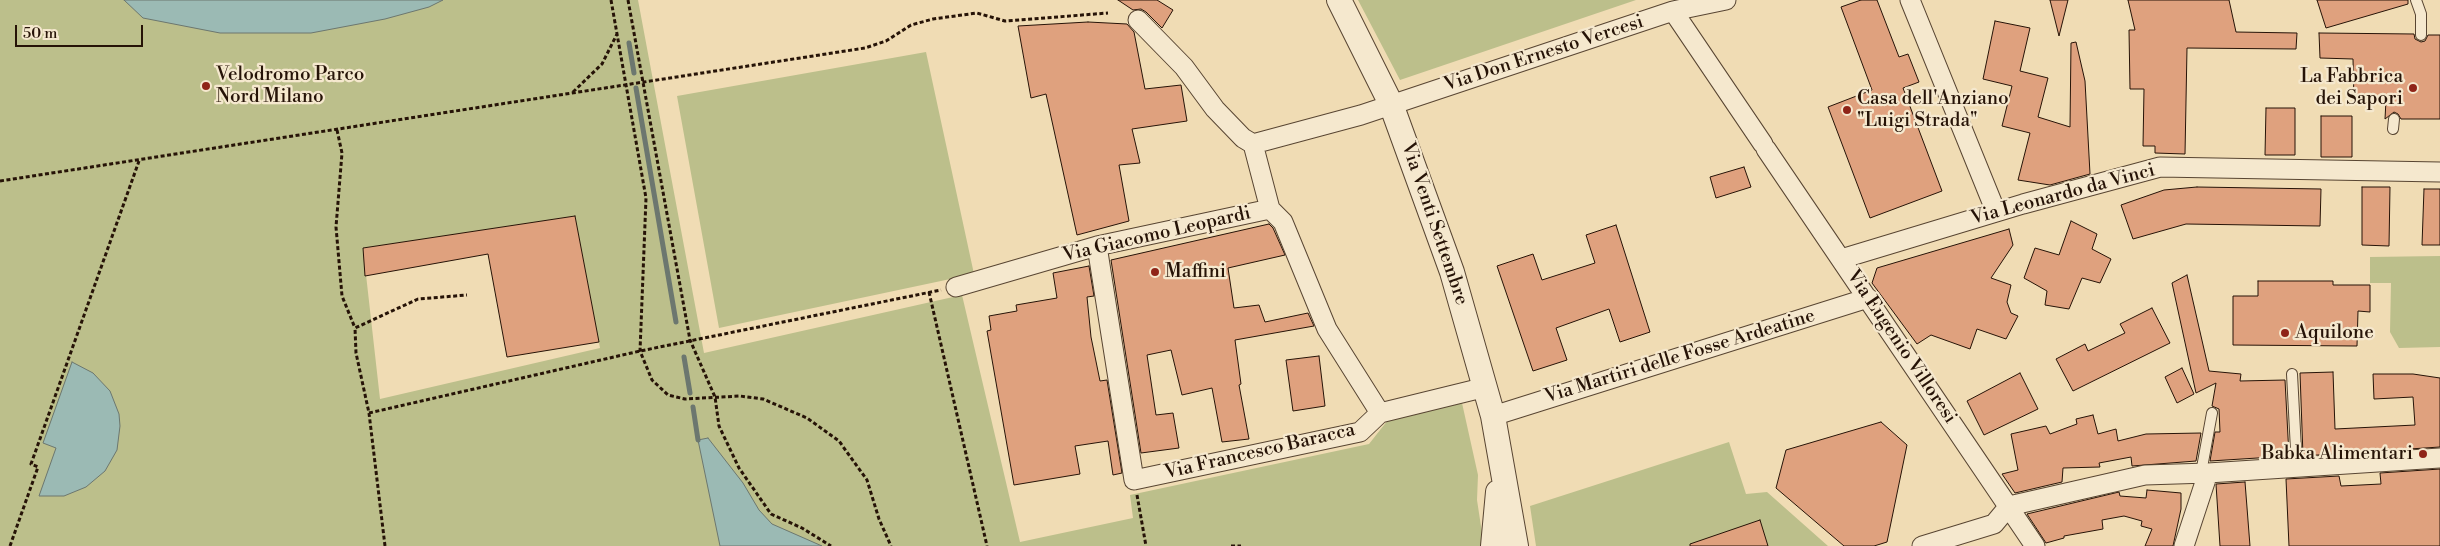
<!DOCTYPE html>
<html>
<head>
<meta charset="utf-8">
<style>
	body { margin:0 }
	#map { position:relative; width:2440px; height:546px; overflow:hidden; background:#f0dcb4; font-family:"Libre Bodoni",serif }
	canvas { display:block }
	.scale { position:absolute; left:15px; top:25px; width:128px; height:22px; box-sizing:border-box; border:2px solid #261307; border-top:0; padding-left:6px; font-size:15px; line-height:18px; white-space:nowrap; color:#261307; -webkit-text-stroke:4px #f5e8ce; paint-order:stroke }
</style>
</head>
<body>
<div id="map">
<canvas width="2440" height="546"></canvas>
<div class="scale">50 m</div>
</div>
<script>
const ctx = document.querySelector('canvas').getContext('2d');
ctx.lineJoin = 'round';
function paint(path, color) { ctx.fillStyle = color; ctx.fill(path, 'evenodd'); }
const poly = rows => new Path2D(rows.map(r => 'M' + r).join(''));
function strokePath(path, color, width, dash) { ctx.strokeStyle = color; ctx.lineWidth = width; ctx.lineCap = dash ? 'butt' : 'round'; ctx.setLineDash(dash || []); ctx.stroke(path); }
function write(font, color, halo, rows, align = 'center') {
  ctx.font = font + ' "Libre Bodoni",serif'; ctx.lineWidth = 4.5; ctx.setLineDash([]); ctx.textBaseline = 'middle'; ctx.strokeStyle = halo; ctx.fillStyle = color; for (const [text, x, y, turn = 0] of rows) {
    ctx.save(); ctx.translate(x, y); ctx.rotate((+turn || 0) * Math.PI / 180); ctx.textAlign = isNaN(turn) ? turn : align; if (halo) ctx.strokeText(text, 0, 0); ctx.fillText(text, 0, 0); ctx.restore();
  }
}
const green = poly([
	[0,0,638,0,704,353,962,295,1020,542,1133,518,1130,495,1369,444,1388,420,1462,403,1478,475,1477,500,1484,546,0,546],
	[575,216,600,348,380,399,363,248],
	[1358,0,1636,0,1400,80],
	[926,52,974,274,719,328,677,96],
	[2440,256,2440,347,2399,348,2390,332,2391,283,2370,283,2370,257],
	[1729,442,1746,494,1767,492,1828,546,1536,546,1530,506]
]);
const water = poly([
	[124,0,443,0,429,7,385,19,311,33,220,33,143,18,124,0],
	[72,362,93,373,110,391,119,414,120,426,117,450,105,471,86,487,64,496,39,496,56,448,43,443,72,362],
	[708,438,743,483,759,510,772,524,822,546,720,546,698,440,708,438]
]);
const stream = poly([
	[629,43,634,73],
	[636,88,676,322],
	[684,357,690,393],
	[693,407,698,440]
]);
const building = poly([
	[1118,0,1157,0,1173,10,1162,28,1146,12,1141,9,1133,10,1118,0],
	[1861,0,1877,0,1899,57,1908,54,1919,82,1903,88,1942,191,1870,218,1828,107,1872,90,1841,7,1861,0],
	[2050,0,2068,0,2059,36,2050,0],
	[2128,0,2229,0,2236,32,2297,33,2296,49,2187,48,2185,154,2155,153,2155,146,2143,146,2144,89,2130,89,2129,30,2135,30,2128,0],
	[2317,0,2408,0,2408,4,2326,28,2317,0],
	[1995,21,2030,28,2020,71,2048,78,2038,117,2070,127,2071,43,2076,42,2085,81,2090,174,2050,185,2018,180,2030,133,2002,126,2012,86,1983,79,1995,21],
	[1088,22,1127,24,1134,32,1145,89,1181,85,1187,121,1132,129,1140,163,1119,165,1129,221,1077,235,1046,94,1031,98,1018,26,1088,22],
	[2319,33,2414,34,2415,39,2421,42,2425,41,2428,35,2440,35,2440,119,2401,119,2398,114,2394,112,2385,119,2386,100,2354,101,2353,59,2320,58,2319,33],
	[2266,108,2295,108,2295,155,2265,155,2266,108],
	[2321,116,2352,116,2352,157,2321,157,2321,116],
	[1744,167,1751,187,1716,198,1710,177,1744,167],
	[2197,187,2321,189,2320,226,2186,224,2133,239,2121,205,2164,190,2197,187],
	[2362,187,2390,187,2389,246,2362,245,2362,187],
	[2424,189,2440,189,2440,245,2422,245,2424,189],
	[575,216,599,342,507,357,488,254,365,276,363,248,575,216],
	[2071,221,2097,234,2092,249,2111,259,2100,283,2082,278,2069,309,2045,305,2047,291,2024,278,2035,248,2059,255,2071,221],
	[1269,224,1273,228,1285,255,1228,268,1234,308,1259,305,1265,322,1308,313,1314,326,1235,340,1241,384,1239,385,1249,439,1222,442,1212,388,1182,395,1171,350,1147,355,1156,415,1173,413,1179,448,1141,453,1111,260,1269,224],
	[1616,225,1650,332,1620,342,1609,309,1556,328,1567,360,1533,371,1497,266,1533,254,1542,280,1595,263,1586,235,1616,225],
	[2009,229,2013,245,1991,278,2011,285,2007,302,2011,313,2018,316,2006,339,1977,329,1970,349,1931,335,1917,344,1872,283,1877,268,2009,229],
	[1089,266,1094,296,1087,297,1091,337,1100,381,1107,380,1122,473,1113,475,1108,441,1075,446,1080,474,1014,485,987,331,991,330,989,316,1017,311,1016,305,1057,298,1053,273,1089,266],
	[2187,275,2209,371,2241,374,2240,381,2285,380,2289,456,2210,461,2215,432,2220,432,2219,409,2212,406,2216,383,2196,393,2172,283,2187,275],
	[2258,281,2333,281,2333,285,2370,285,2370,312,2358,311,2357,346,2233,345,2233,296,2258,296,2258,281],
	[2152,308,2170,343,2073,391,2056,359,2085,344,2088,351,2125,333,2120,324,2152,308],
	[1319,356,1325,406,1293,411,1286,360,1319,356],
	[2182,368,2194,394,2177,403,2165,377,2182,368],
	[2333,372,2335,429,2415,425,2413,397,2374,399,2373,374,2413,374,2440,378,2440,447,2303,456,2300,373,2333,372],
	[2020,373,2038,409,1984,435,1967,401,2020,373],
	[2093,415,2098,434,2116,429,2118,441,2146,434,2201,433,2196,461,2132,466,2131,457,2099,463,2100,467,2063,468,2062,482,2015,493,2002,474,2018,470,2011,434,2046,426,2050,434,2077,424,2076,419,2093,415],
	[1881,422,1907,445,1887,542,1874,546,1844,546,1776,488,1786,450,1881,422],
	[2440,469,2440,546,2289,546,2286,479,2339,476,2341,486,2381,484,2380,473,2440,469],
	[2245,482,2250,546,2220,546,2216,484,2245,482],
	[2147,490,2181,493,2181,509,2173,546,2145,546,2152,529,2141,526,2142,521,2124,516,2102,520,2103,529,2064,536,2064,538,2046,543,2027,514,2119,492,2120,496,2146,498,2147,490],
	[1760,520,1768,546,1690,546,1690,544,1760,520]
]);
const path = poly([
	[611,0,646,198,640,351,652,380,668,395,685,399,740,396,763,399,807,418,839,441,867,480,879,519,891,546],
	[628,0,690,340,715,397,719,426,739,468,771,514,802,528,831,546],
	[573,92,602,64,617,34],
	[337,130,342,153,336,227,342,296,355,328],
	[0,181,865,48,886,41,911,25,933,19,977,13,1005,21,1108,13],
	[929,292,987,546],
	[369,413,640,351,941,290],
	[1137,495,1146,546],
	[10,546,38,467,31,464,139,161],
	[385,546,369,413,356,353,355,328,418,299,467,295],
	[1231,546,1241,546]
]);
const service = poly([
	[2416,0,2421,14,2421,35],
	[2393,129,2394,119],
	[2292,374,2297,469],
	[2201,473,2212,413]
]);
const minor = poly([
	[1910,0,1996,212],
	[1673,11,1763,144],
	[1138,20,1184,67,1215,109,1243,138,1253,144],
	[1253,144,1361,115,1673,11,1726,0],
	[1766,149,2035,546],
	[1270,209,1283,222,1327,329,1380,413],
	[1097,246,1134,480,1360,432,1380,413,1486,387],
	[1841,259,2023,204,2160,167,2440,172],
	[956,287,1097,246,1270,209,1253,144],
	[1493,416,1868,298],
	[2009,506,2145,475,2208,473],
	[1922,546,1994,524,2009,506],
	[2184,546,2208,473,2440,458]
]);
const tertiary = poly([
	[1339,0,1391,104,1452,272,1493,416,1516,546],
	[1493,546,1498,492]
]);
const markers = [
	[206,86,5,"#8f2418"],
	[2413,88,5,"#8f2418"],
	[1847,110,5,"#8f2418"],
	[1155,272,5,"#8f2418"],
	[2285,333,5,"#8f2418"],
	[2423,454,5,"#8f2418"]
];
const streetNames = [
	["Via Don Ernesto Vercesi",1544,54,-18],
	["Via Leonardo da Vinci",2063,195,-15],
	["Via Venti Settembre",1434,224,71],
	["Via Giacomo Leopardi",1157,235,-13],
	["Via Eugenio Villoresi",1901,347,56],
	["Via Martiri delle Fosse Ardeatine",1680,357,-17],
	["Via Francesco Baracca",1260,452,-13]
];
const poiNames = [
	["Velodromo Parco",216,75],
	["Nord Milano",216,97],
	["La Fabbrica",2403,77,"right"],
	["dei Sapori",2403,99,"right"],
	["Casa dell'Anziano",1857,99],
	["\"Luigi Strada\"",1857,121],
	["Maffini",1165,272],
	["Aquilone",2295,333],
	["Babka Alimentari",2413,454,"right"]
];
paint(green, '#bcbf8b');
paint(water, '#9bbab4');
strokePath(water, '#6c776f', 1);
strokePath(stream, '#6c776f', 5);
paint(building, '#dfa17e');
strokePath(building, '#261307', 1);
strokePath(service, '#584532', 12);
strokePath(minor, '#584532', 21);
strokePath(tertiary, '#584532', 26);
strokePath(path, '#261307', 3, [4, 2.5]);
strokePath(service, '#f5e8ce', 10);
strokePath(minor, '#f5e8ce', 19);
strokePath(tertiary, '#f5e8ce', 24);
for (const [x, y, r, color] of markers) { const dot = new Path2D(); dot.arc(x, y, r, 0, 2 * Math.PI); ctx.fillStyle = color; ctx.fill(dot); strokePath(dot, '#f5e8ce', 2); }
write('19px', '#261307', '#f5e8ce', streetNames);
write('19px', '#261307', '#f5e8ce', poiNames, 'left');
</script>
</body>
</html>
